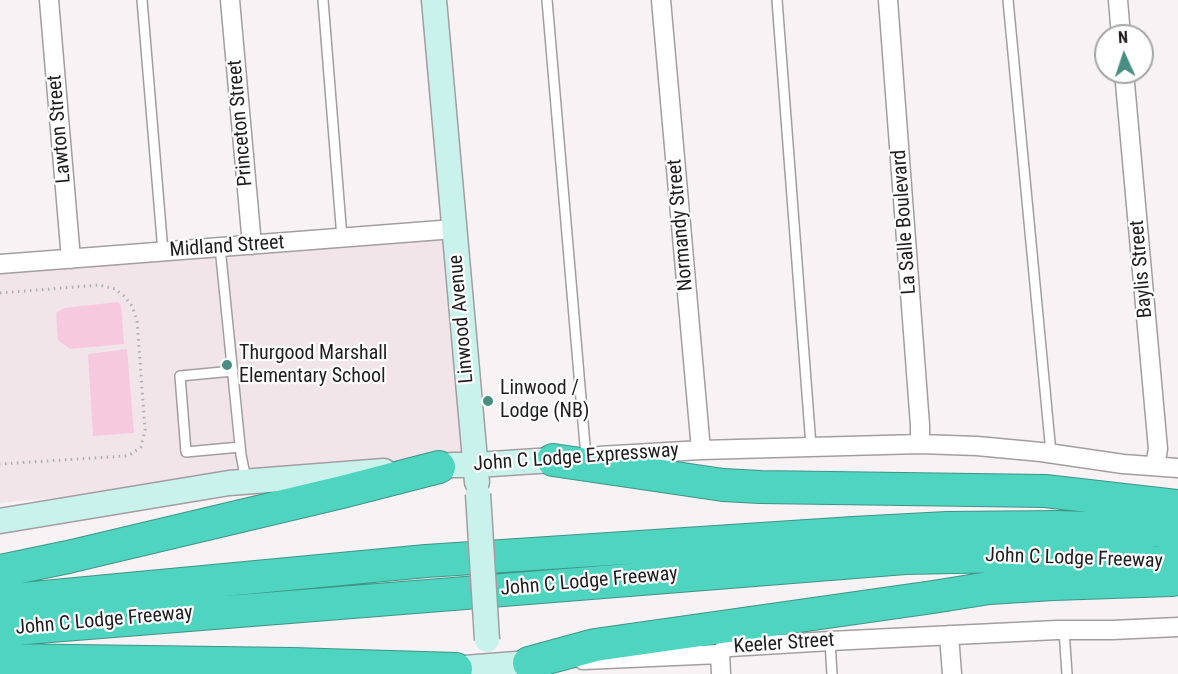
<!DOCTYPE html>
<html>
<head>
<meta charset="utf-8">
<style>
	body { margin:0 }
	#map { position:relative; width:1178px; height:674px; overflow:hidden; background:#f7f3f5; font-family:"Roboto Condensed",sans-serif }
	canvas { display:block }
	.north { position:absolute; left:1094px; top:24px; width:60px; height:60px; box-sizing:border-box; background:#fff; border:2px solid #a5a5a5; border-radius:50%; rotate:357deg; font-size:16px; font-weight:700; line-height:24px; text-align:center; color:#1f1d1e }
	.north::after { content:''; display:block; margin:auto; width:21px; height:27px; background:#4a8e82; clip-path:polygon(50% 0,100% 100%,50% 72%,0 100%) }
</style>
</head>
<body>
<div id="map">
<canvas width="1178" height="674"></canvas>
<div class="north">N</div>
</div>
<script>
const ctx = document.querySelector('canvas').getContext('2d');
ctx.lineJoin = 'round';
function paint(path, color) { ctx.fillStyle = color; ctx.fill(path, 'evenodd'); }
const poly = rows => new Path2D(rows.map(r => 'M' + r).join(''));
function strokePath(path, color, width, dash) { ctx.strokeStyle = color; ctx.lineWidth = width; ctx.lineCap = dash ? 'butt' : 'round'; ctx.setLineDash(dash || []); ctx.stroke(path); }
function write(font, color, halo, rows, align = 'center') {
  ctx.font = font + ' "Roboto Condensed",sans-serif'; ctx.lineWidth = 4.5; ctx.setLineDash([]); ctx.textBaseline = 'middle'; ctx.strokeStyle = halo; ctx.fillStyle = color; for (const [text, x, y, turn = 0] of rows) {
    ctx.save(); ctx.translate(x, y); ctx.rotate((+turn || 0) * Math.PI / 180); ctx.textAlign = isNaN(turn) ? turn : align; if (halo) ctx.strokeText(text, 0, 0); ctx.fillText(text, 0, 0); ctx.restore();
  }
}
const built = poly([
	[441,234,462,457,0,503,0,274]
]);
const green = poly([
	[118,302,121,305,124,344,70,349,58,340,56,313,64,308],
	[127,349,134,433,93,436,88,354]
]);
const path = poly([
	[0,293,99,285,115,289,124,296,132,306,137,320,145,430,141,447,131,454,125,456,0,464]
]);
const lane = poly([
	[142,0,163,252],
	[323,0,342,238],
	[547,0,586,457],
	[777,0,811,446],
	[1008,0,1051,453],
	[220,247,241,455,246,480],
	[233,371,180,376,186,452,240,447],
	[1064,630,1067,674],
	[830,641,832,674]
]);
const street = poly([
	[49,0,71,259],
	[230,0,252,245],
	[661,0,701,450],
	[888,0,920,425,920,444],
	[1118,0,1121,36],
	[1124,72,1158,449,1155,466],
	[0,264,454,229],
	[599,456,701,450,920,444,977,446,1041,452,1123,464,1178,468],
	[949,635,952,674],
	[720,654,721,674],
	[583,660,720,654,725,648,730,647,830,641,1057,630,1112,630,1178,627]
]);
const secondary = poly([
	[434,0,477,482],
	[422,468,453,465,476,465,553,460],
	[0,521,229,483,384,471],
	[439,670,529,663]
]);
const highway = poly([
	[553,460,723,485,760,487,1045,491,1178,506],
	[0,571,68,557,342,492,439,467],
	[0,601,426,561,853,533,947,528,1057,527,1156,530,1178,533],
	[0,630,905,558,1056,555,1178,564],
	[0,660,292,664,456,669],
	[529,663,595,645,933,597,989,588,1053,584,1172,580]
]);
const secondaryBridge = poly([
	[478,494,487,640]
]);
const markers = [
	[227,365,6,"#4a8e82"],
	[488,401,6,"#4a8e82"]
];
const streetNames = [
	["Princeton Street",241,123,-95],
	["Lawton Street",60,129,-95],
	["La Salle Boulevard",905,222,-94],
	["Normandy Street",681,225,-95],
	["Midland Street",227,247,-4],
	["Baylis Street",1142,269,-95],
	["Linwood Avenue",462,319,-95],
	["John C Lodge Expressway",576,458,-4],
	["John C Lodge Freeway",1074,559,2],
	["John C Lodge Freeway",589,582,-5],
	["John C Lodge Freeway",104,621,-5],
	["Keeler Street",784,644,-4]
];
const poiNames = [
	["Thurgood Marshall",239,354],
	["Elementary School",239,377],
	["Linwood /",500,389],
	["Lodge (NB)",500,412]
];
paint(built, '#f1e5ea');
paint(green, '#f7c9de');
strokePath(lane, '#a29ea0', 12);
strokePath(street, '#a29ea0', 21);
strokePath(secondary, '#a29ea0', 27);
strokePath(highway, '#3e9487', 34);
strokePath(path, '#b1aeb0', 3, [1.5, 4.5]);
strokePath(lane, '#fff', 9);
strokePath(street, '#fff', 18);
strokePath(secondary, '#caf2ec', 24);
strokePath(highway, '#4fd4c0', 32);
strokePath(secondaryBridge, '#a29ea0', 27, []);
strokePath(secondaryBridge, '#caf2ec', 24);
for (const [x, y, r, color] of markers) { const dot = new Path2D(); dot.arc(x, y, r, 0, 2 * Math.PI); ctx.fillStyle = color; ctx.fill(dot); strokePath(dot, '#fff', 2); }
write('20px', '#1f1d1e', '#fff', streetNames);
write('20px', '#1f1d1e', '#fff', poiNames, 'left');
</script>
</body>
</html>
